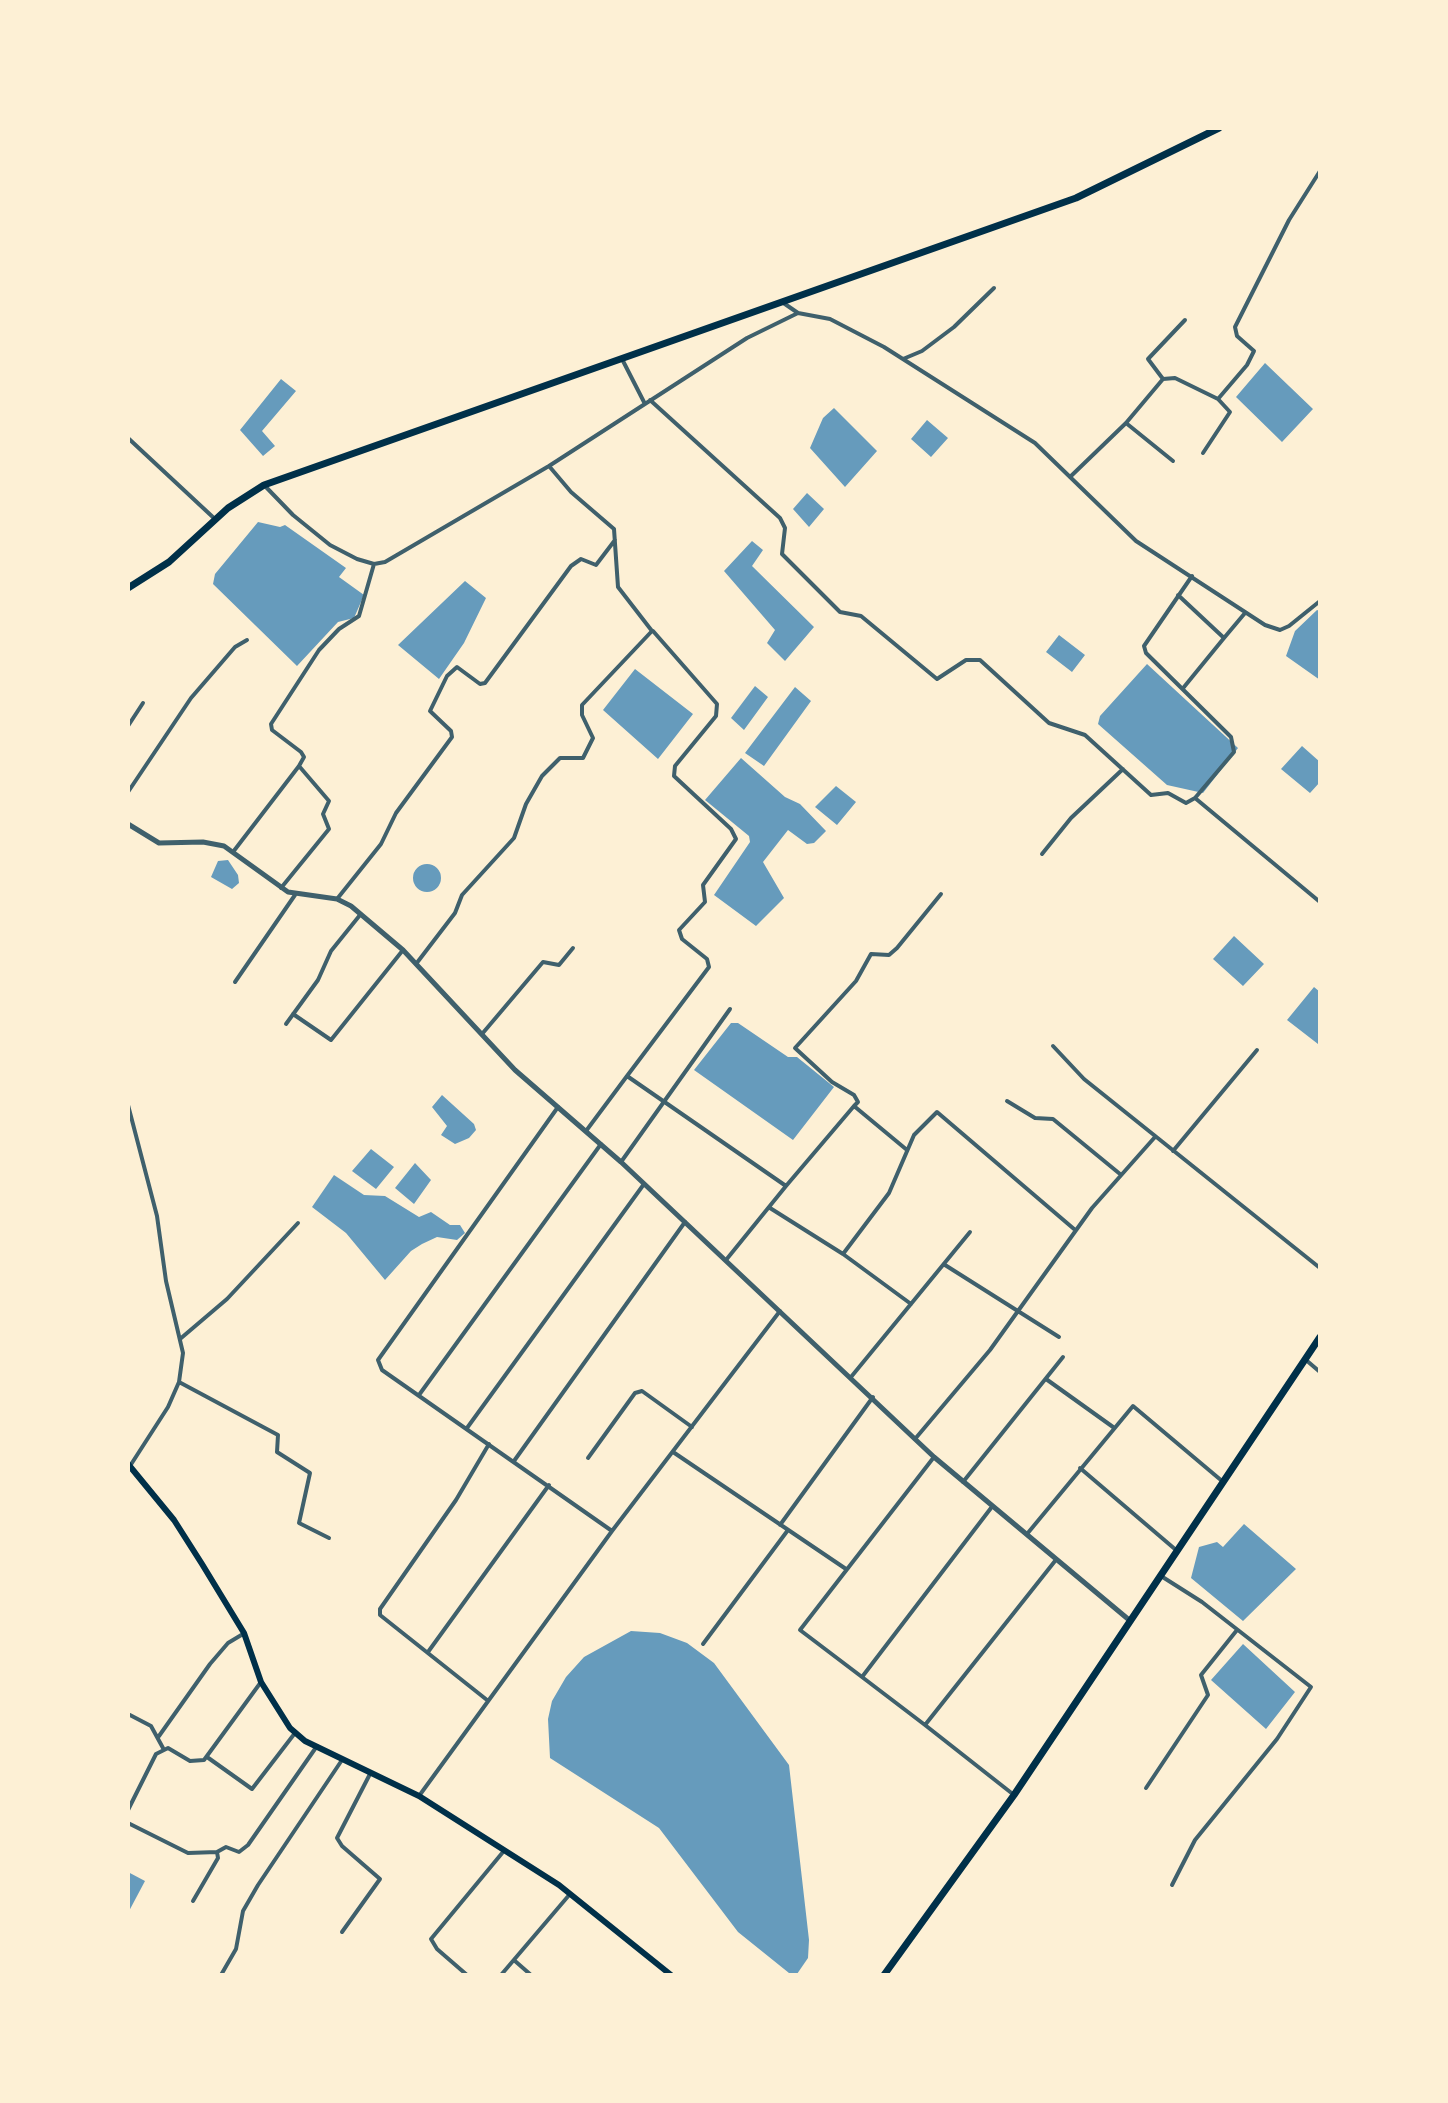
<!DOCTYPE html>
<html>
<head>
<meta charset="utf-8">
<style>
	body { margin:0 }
	#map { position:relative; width:1448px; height:2103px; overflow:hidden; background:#fdf0d5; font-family:"Noto Sans",sans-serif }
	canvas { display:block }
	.frame { position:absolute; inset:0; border:130px solid #fdf0d5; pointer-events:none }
</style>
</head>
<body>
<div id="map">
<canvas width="1448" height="2103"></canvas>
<div class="frame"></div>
</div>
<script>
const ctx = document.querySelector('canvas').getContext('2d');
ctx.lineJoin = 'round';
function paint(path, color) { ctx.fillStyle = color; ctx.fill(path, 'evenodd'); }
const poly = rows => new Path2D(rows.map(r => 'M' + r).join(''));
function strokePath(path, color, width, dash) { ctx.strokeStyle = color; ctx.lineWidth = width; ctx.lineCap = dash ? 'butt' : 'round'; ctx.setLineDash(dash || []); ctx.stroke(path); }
const water = poly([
	[1265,363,1313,409,1282,442,1236,397],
	[281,379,296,391,262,431,275,446,263,456,240,430],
	[834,408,877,451,845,487,810,448,823,418],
	[927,420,948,438,931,457,911,439],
	[807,493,824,509,809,527,793,509],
	[258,522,280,527,285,525,346,568,339,577,364,595,354,618,338,622,297,666,213,584,215,574],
	[752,541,763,550,752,566,814,627,785,661,767,643,775,630,724,571],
	[465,581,486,598,464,643,439,679,398,645],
	[1317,610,1320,611,1320,680,1286,656,1295,631],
	[1059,635,1085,655,1072,672,1046,652],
	[1147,664,1238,748,1203,793,1167,785,1098,724,1100,716],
	[635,669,693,714,658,759,603,710],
	[755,686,768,697,744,730,731,718],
	[795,687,811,701,764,766,745,753],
	[1302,746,1320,762,1320,782,1310,793,1281,769],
	[741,758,785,797,800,804,826,831,814,843,807,844,788,830,763,862,784,898,756,926,714,895,750,842,749,836,705,800],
	[836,786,856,802,837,825,815,807],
	[228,860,238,875,239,883,232,889,211,877,218,861],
	'413 878a14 14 0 1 1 28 0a14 14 0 1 1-28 0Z',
	[1234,936,1264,964,1243,986,1213,959],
	[1314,987,1320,992,1318,1044,1287,1020],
	[731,1023,738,1023,788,1057,797,1057,834,1087,793,1140,694,1070],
	[442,1095,474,1124,476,1130,469,1138,455,1144,441,1135,447,1126,432,1107],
	[371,1149,394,1167,376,1189,352,1171],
	[415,1163,431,1180,414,1204,395,1188],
	[334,1175,364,1195,385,1196,419,1217,431,1212,450,1225,460,1225,465,1233,457,1240,437,1237,422,1244,411,1251,385,1280,346,1233,312,1207],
	[1244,1524,1296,1569,1243,1621,1191,1578,1199,1547,1217,1542,1223,1547],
	[631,1631,660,1633,687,1643,714,1663,789,1765,809,1940,808,1958,797,1974,789,1973,738,1932,659,1828,550,1758,548,1719,552,1701,566,1677,584,1657],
	[1243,1644,1295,1692,1266,1729,1211,1680],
	[128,1872,145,1881,128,1913]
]);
const minor = poly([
	[782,302,798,313,830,319,884,347,1035,443,1136,541,1265,625,1280,630,1289,626,1320,601],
	[622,359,645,404],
	[903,359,922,351,954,327,994,288],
	[1163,379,1148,359,1185,320],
	[650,400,780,518,785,528,782,554,840,612,861,616,937,679,966,660,980,660,1049,723,1085,735,1151,795,1168,793,1186,803,1195,798,1320,902],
	[1126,423,1173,461],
	[128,438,216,520],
	[1203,453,1230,412,1218,399],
	[1070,477,1126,423,1163,379,1175,378,1218,399,1247,365,1254,351,1237,336,1235,327,1289,220,1320,171],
	[264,485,293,515,330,545,357,559,374,564,385,562,549,466,747,338,798,313],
	[1192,576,1144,646,1146,653,1231,737,1234,752,1195,798],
	[1178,595,1224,638,1245,613],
	[1184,687,1224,638],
	[128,726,143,703],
	[128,792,191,698,235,647,247,640],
	[233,852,299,766],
	[1042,854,1071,818,1123,769],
	[281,888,329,829,323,814,329,801,299,766,304,757,301,752,272,730,271,724,319,650,339,629,359,616,374,564],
	[337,899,381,844,396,813,452,737,451,731,430,711,447,676,457,667,480,684,485,683,571,566,581,559,596,565,615,540],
	[416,964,455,913,462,895,514,838,526,804,542,776,560,758,583,758,593,738,582,715,582,705,652,631,618,587,614,529,571,492,549,466],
	[235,982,295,895],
	[293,1014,331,1040,403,950],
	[286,1024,318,980,331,951,360,915],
	[482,1034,543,962,559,965,573,948],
	[1053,1046,1084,1079,1320,1268],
	[627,1076,709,967,707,959,682,939,679,930,705,902,703,885,736,839,731,829,674,776,675,766,716,716,717,704,653,631],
	[1007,1101,1035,1118,1053,1119,1120,1174],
	[128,1105,157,1216,166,1281,183,1353,179,1382,168,1407,130,1466],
	[854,1106,858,1102,854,1095,832,1082,795,1048,856,981,871,954,889,955,897,948,941,894],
	[558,1107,378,1360,382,1370,612,1531],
	[586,1131,627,1076,786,1186,726,1260],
	[1173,1151,1257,1050],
	[621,1162,730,1009],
	[786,1186,854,1106,907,1150],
	[770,1208,843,1254,911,1304],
	[843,1254,889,1193,914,1135,937,1112,1074,1229],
	[945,1265,1059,1337],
	[180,1339,227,1299,298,1223],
	[1306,1360,1320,1372],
	[851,1377,970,1232],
	[1046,1379,1113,1427],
	[179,1382,278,1435,277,1452,310,1473,299,1523,329,1538],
	[419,1395,601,1144],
	[467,1428,644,1184],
	[915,1439,990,1350,1092,1208,1155,1137],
	[673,1452,846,1569],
	[588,1458,635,1393,642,1391,692,1427],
	[514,1461,685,1222],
	[1080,1468,1176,1550],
	[963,1482,1063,1357],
	[780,1525,873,1397],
	[1027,1534,1133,1406,1222,1481],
	[1161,1576,1202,1602,1311,1687,1277,1739,1195,1840,1172,1885],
	[703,1644,788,1530],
	[428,1652,549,1485],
	[862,1677,800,1630,934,1457],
	[487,1700,380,1615,380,1609,456,1500,489,1444],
	[128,1714,151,1726,163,1748],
	[925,1725,862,1677,991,1508],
	[159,1736,210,1664,228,1643,243,1634],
	[207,1757,252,1789,295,1733],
	[1146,1788,1208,1695,1201,1675,1237,1630],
	[1014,1795,925,1725,1055,1561],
	[419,1796,612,1531,780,1311],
	[128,1810,156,1754,168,1748,190,1761,204,1760,261,1682],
	[128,1823,188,1853,217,1852,226,1847,239,1852,248,1845,317,1746],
	[193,1901,218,1858,217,1852],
	[342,1932,380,1879,342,1846,337,1838,370,1774],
	[515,1961,531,1975],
	[221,1975,236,1949,243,1911,258,1885,342,1760],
	[467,1975,437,1949,431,1939,503,1852],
	[501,1975,570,1894]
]);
const tertiary = poly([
	[128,824,159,843,203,842,224,846,288,892,337,899,351,906,403,950,515,1070,621,1162,934,1457,1128,1619]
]);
const secondary = poly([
	[128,1464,174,1520,202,1564,244,1633,261,1682,290,1728,305,1741,419,1796,559,1885,671,1975]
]);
const primary = poly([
	[884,1975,1014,1795,1320,1337]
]);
const trunk = poly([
	[128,588,169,562,228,508,264,485,1076,198,1219,128]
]);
paint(water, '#669bbc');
strokePath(minor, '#3f606c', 4);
strokePath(tertiary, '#3f606c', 5);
strokePath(secondary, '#003049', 6);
strokePath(primary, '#003049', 7);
strokePath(trunk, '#003049', 7);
</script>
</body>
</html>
